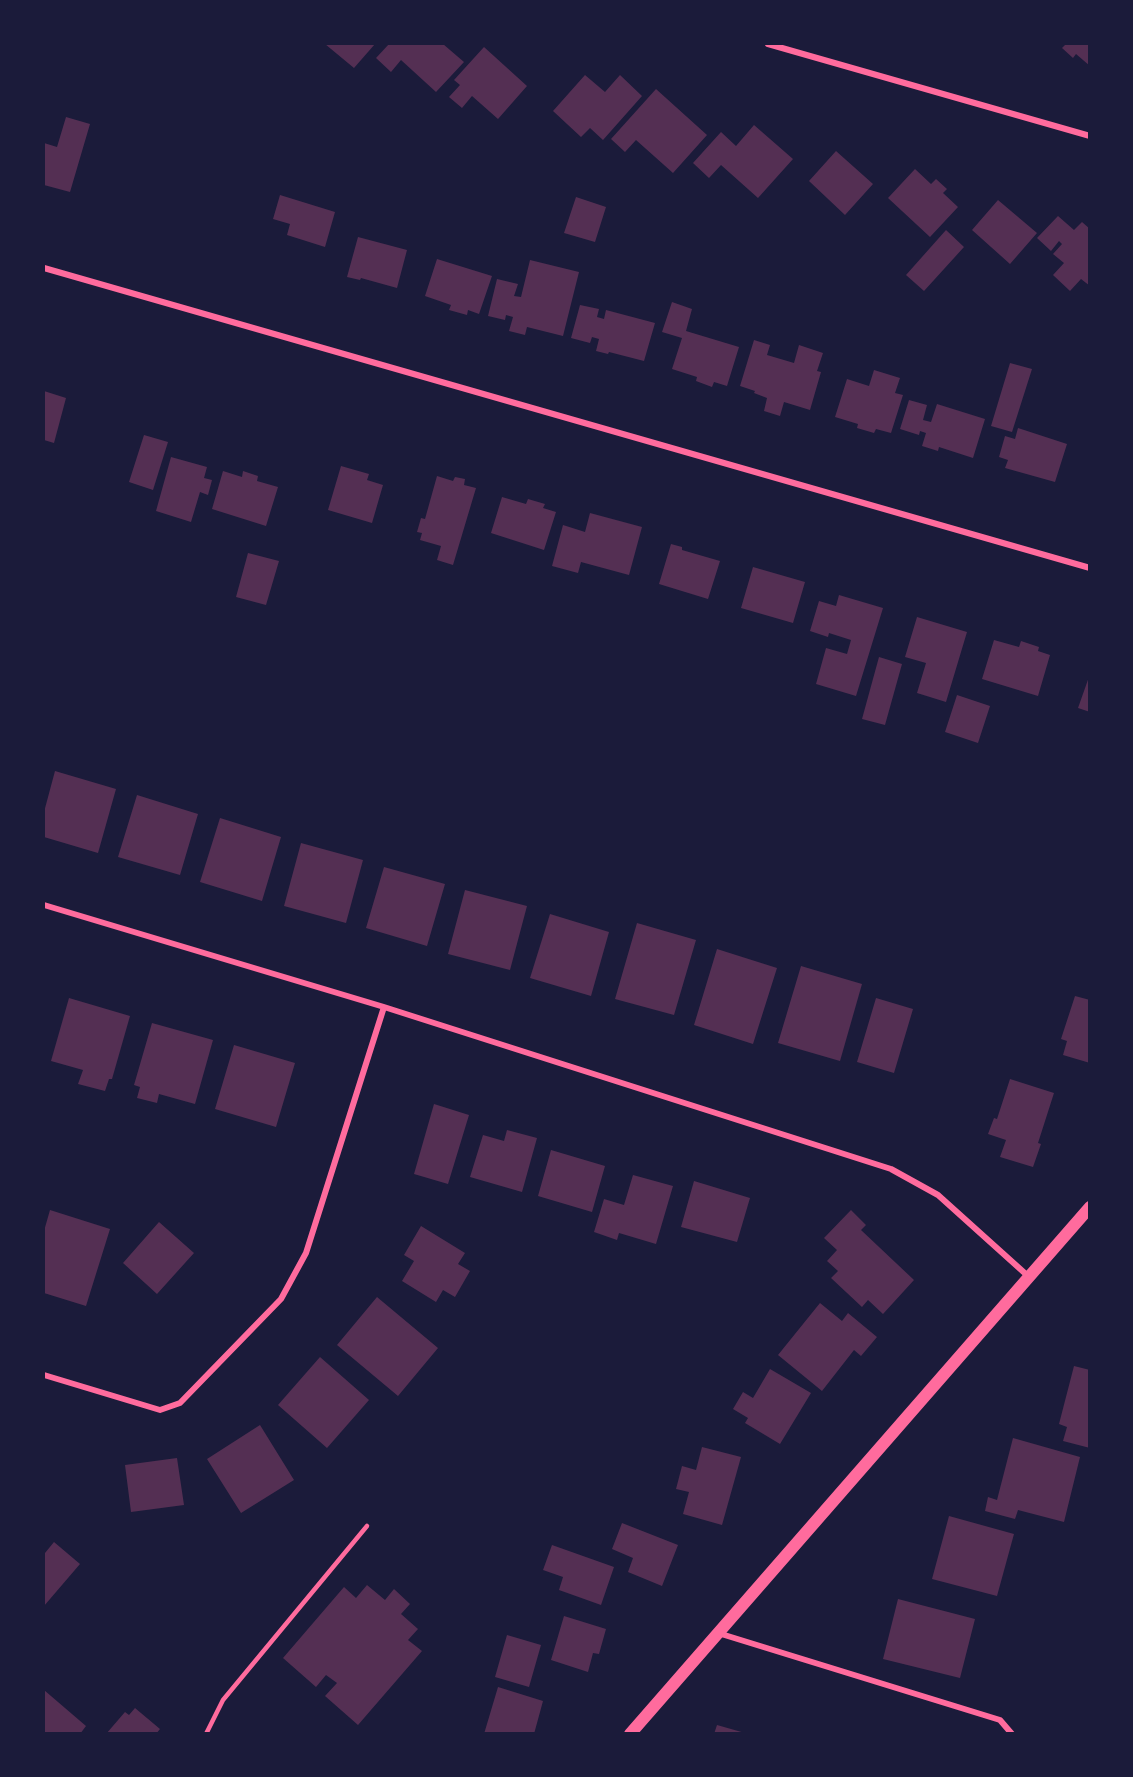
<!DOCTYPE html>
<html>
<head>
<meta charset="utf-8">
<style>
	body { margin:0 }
	#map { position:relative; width:1133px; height:1777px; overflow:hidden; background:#1b1b3a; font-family:Literata,serif }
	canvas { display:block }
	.frame { position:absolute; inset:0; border:45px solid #1b1b3a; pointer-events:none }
</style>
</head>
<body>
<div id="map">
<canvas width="1133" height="1777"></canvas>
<div class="frame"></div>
</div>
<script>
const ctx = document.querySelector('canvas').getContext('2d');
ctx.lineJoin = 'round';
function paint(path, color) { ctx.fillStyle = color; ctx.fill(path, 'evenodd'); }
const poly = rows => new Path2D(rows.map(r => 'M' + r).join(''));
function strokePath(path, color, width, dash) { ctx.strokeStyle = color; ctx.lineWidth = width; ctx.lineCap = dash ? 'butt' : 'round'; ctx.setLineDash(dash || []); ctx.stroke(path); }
const building = poly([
	[325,44,375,44,354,68],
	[389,44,406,44,408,45,409,44,443,44,464,62,436,92,401,60,391,72,376,58],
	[1066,44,1090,44,1090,66,1076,54,1073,58,1062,48],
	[484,47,527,86,498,119,472,96,462,108,449,97,460,85,454,80],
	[585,75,605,92,620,75,642,96,603,140,590,128,581,137,553,111],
	[656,89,707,135,673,173,636,140,625,152,611,139],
	[66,117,90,124,70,192,44,185,44,143,57,147],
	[754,125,793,159,758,198,721,165,709,178,693,163,721,132,736,146],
	[836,151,873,184,845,215,809,181],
	[915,169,931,184,936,179,947,189,943,193,958,207,930,237,888,198],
	[280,195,335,212,325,247,287,235,290,224,273,219],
	[576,197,606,207,595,242,564,233],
	[998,200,1037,233,1010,264,972,230],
	[1058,216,1074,230,1082,222,1090,229,1090,286,1081,279,1070,291,1053,275,1064,263,1053,254,1062,244,1059,241,1051,251,1037,238],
	[946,230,964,247,924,291,906,275],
	[358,237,407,250,397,288,361,278,360,280,347,277],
	[437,259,492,276,479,314,468,310,467,315,449,310,451,305,425,296],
	[530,260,579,272,563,336,527,327,525,335,509,331,513,317,506,315,505,320,488,316,497,279,518,284,514,296,521,297],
	[672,302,692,309,686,331,739,347,727,386,714,382,712,387,696,381,697,377,672,369,682,338,662,332],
	[580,305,599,309,597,317,604,319,606,310,655,323,644,361,609,352,608,354,596,351,599,339,592,337,590,343,571,338],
	[754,340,770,345,767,355,794,363,799,345,823,353,817,371,821,372,810,410,784,402,780,416,764,411,767,398,754,393,755,391,740,386],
	[1010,363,1032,369,1012,432,991,426],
	[874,370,900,378,895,393,903,395,891,433,876,429,874,433,857,428,858,424,835,417,847,379,869,386],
	[44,391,66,398,54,443,44,440],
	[909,400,927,405,923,420,931,422,937,404,985,419,973,458,939,447,938,451,922,446,926,433,920,431,919,435,900,429],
	[1018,428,1067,444,1055,482,1005,468,1008,460,999,457,1005,436,1015,439],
	[144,435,168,442,153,490,129,482],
	[171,457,207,467,204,478,212,480,208,495,200,492,191,522,156,511],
	[341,466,369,474,367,480,383,485,372,523,328,510],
	[223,471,242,477,243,471,258,476,257,481,278,487,266,526,212,509],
	[437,476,453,481,455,477,465,479,464,485,476,488,453,565,437,560,441,546,420,540,422,533,417,532,421,518,425,519],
	[502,497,526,504,528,499,545,504,543,508,556,512,544,550,491,533],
	[590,513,642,527,629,575,581,562,578,573,552,566,563,525,585,532],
	[671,544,682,547,682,550,720,561,708,599,659,584],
	[248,553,279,561,266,605,236,597],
	[753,567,805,582,793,623,741,608],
	[839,595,883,608,856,696,816,684,826,648,847,654,851,640,829,633,828,637,810,631,819,601,836,606],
	[917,617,967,632,946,702,917,693,926,663,905,657],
	[994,640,1019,647,1021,641,1039,647,1038,651,1050,655,1038,696,982,679],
	[879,657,902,664,885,725,862,719],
	[1090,674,1090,712,1078,708],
	[957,695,990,706,978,743,945,732],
	[55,771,116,789,98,853,44,837,44,812],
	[137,795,198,814,180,875,118,857],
	[220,818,281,837,262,901,200,882],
	[301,843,363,860,346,923,284,906],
	[384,867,445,884,427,946,366,928],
	[465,890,527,906,510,970,448,954],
	[550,914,609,932,591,996,530,978],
	[637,923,696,940,674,1015,615,999],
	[717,949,777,968,753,1044,694,1025],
	[801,966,862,984,840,1061,778,1043],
	[1075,996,1090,1000,1090,1063,1063,1055,1067,1041,1061,1039],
	[69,998,130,1016,112,1079,109,1079,105,1091,78,1084,83,1070,51,1061],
	[876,998,913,1009,894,1073,857,1062],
	[152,1023,213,1040,195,1104,159,1094,157,1103,137,1098,140,1087,134,1085],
	[234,1045,295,1063,276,1127,215,1109],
	[1010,1079,1054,1093,1038,1143,1041,1144,1033,1167,1000,1157,1006,1140,988,1134,994,1118,997,1119],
	[434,1104,469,1115,448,1184,414,1174],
	[507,1130,537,1138,522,1192,470,1177,483,1135,504,1141],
	[551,1150,605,1166,592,1212,538,1196],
	[633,1175,673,1186,656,1244,619,1233,617,1240,594,1232,604,1199,624,1205],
	[694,1181,750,1198,737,1242,681,1227],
	[50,1210,110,1229,86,1306,44,1293,44,1231],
	[851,1210,866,1225,861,1230,914,1280,883,1314,868,1300,862,1307,831,1278,838,1271,827,1261,837,1250,824,1238],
	[159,1222,194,1253,157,1294,123,1263],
	[421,1226,465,1253,458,1264,470,1271,455,1297,443,1290,436,1302,402,1281,414,1261,404,1255],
	[377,1297,438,1348,398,1396,337,1345],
	[820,1303,842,1321,848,1313,877,1337,861,1356,854,1350,822,1391,778,1355],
	[320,1357,369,1400,327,1448,278,1405],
	[1074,1366,1090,1370,1090,1448,1063,1441,1067,1427,1059,1424],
	[770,1369,811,1393,780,1444,745,1423,748,1418,733,1409,743,1392,753,1398],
	[260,1425,294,1480,241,1513,207,1459],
	[1013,1438,1080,1457,1064,1522,1018,1510,1015,1519,985,1511,988,1497,997,1500],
	[702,1447,741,1457,722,1525,683,1514,689,1492,676,1489,682,1466,696,1470],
	[177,1458,184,1505,131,1512,125,1465],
	[949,1516,1014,1534,997,1596,932,1579],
	[622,1523,678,1545,662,1586,628,1572,633,1558,612,1549],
	[54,1542,80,1564,44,1606,44,1552,45,1553],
	[552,1545,614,1567,601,1605,559,1590,563,1577,543,1570],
	[367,1585,385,1600,394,1589,410,1604,401,1614,418,1629,408,1640,422,1651,358,1725,325,1696,337,1683,326,1675,316,1687,283,1658,344,1587,356,1598],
	[898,1599,975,1619,960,1678,883,1659],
	[564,1616,606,1629,599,1654,593,1653,588,1672,551,1660],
	[507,1635,541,1645,529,1687,495,1677],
	[498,1687,543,1701,534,1734,484,1734],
	[44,1690,86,1726,80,1734,44,1734],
	[135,1708,160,1729,156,1734,106,1734,125,1712,129,1715],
	[717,1725,745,1733,745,1734,714,1734]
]);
const service = poly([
	[206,1734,223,1700,367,1526]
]);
const minor = poly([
	[768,44,1090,136],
	[44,268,1090,568],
	[44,905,384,1007,891,1169,938,1195,1028,1276],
	[44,1375,160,1410,180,1403,281,1299,306,1253,384,1007],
	[718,1633,1000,1720,1012,1734]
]);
const secondary = poly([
	[630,1734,1090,1207]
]);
paint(building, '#542f53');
strokePath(service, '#ff6b9d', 4.5);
strokePath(minor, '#ff6b9d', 6);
strokePath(secondary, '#ff6b9d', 12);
</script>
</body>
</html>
